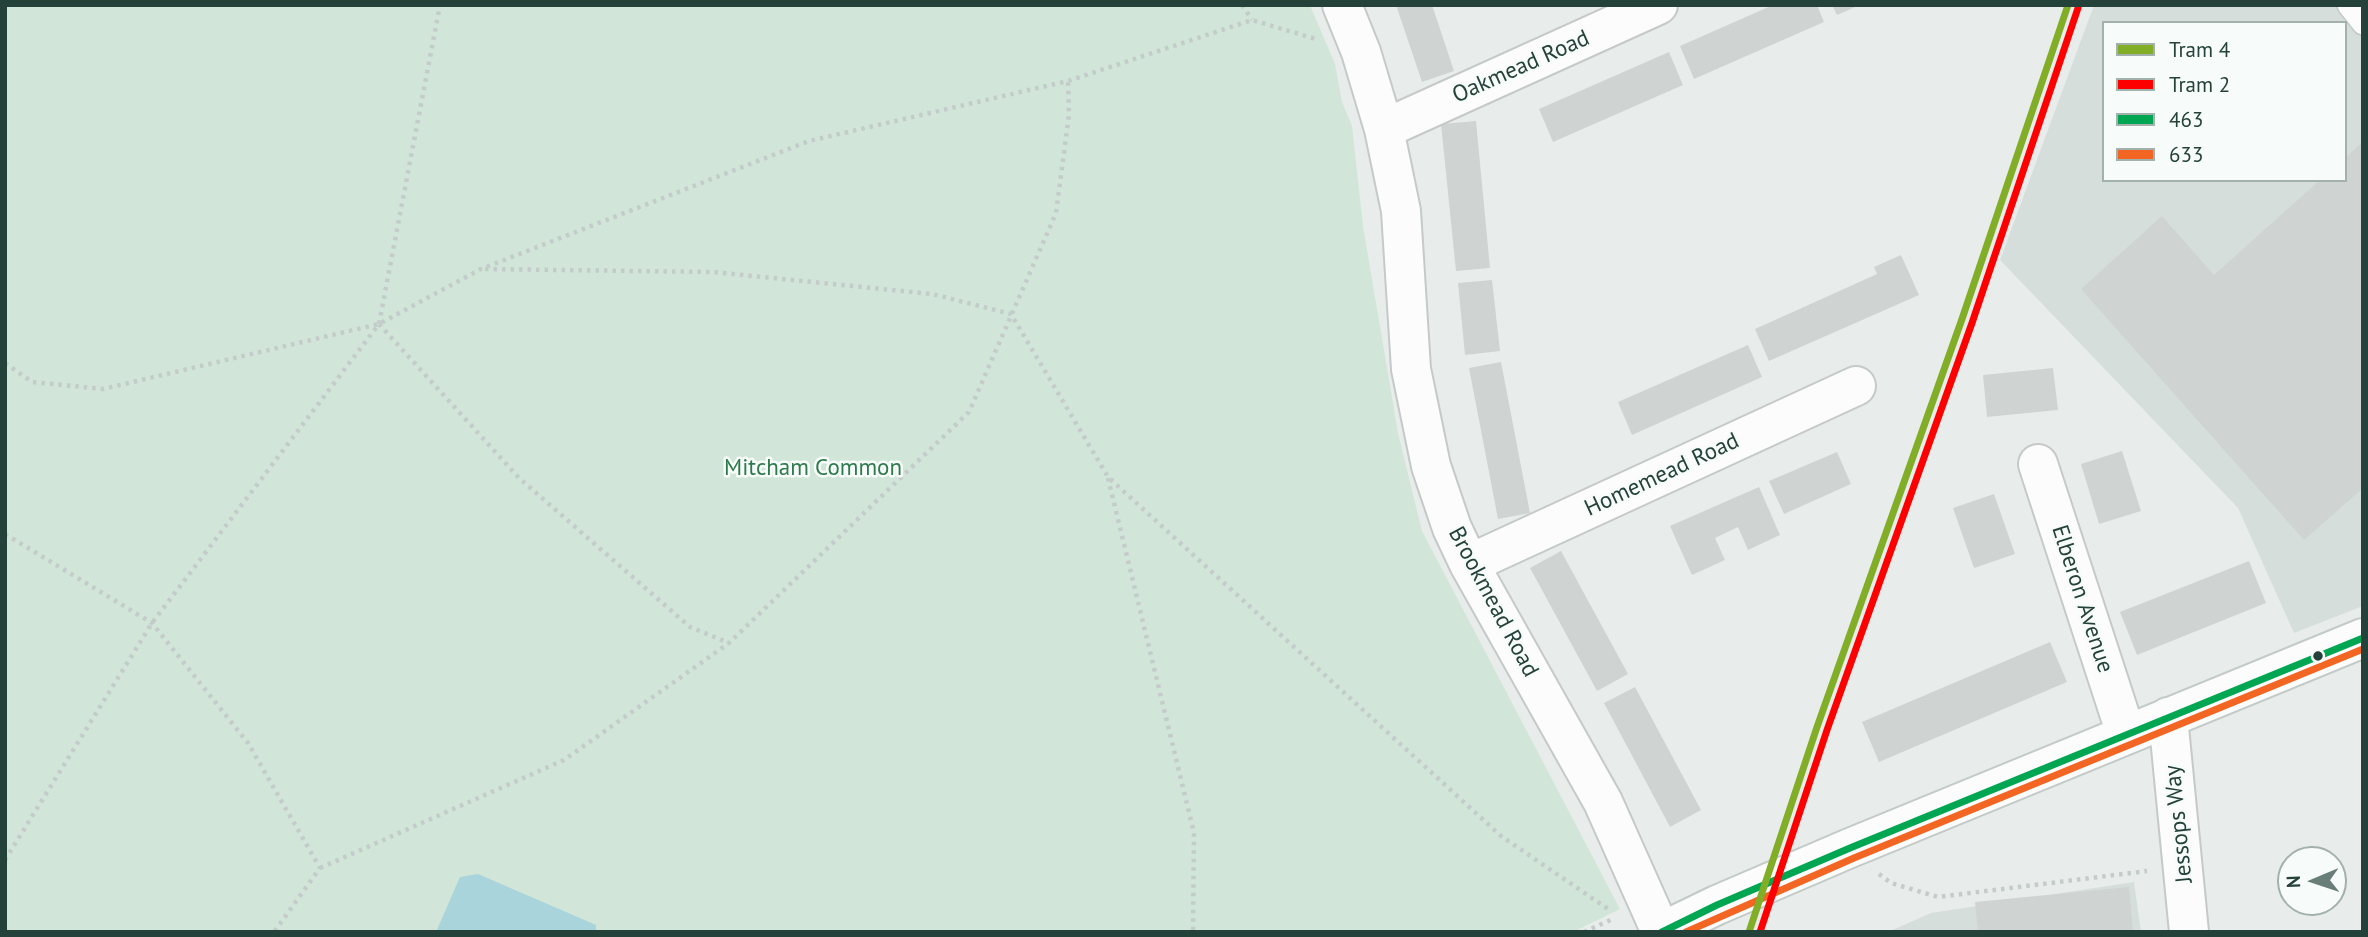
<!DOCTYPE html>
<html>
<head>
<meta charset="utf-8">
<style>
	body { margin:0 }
	#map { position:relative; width:2368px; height:937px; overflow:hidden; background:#e8edeb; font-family:"PT Sans",sans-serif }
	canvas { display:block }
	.frame { position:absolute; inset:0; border:7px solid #24423a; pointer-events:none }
	.legend { position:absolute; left:2102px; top:21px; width:245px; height:161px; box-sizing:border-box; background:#f7fbf9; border:2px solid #a3b1ad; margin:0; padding:9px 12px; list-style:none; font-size:21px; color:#24423a }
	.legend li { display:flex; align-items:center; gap:14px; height:35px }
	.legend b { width:35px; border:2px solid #a3b1ad }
	.north { position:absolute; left:2277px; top:846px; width:70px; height:70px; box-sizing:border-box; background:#f7fbf9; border:2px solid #a3b1ad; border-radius:50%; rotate:268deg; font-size:19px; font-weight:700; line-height:28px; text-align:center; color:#24423a }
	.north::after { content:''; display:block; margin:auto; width:24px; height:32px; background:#697e78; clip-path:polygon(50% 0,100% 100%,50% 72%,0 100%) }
</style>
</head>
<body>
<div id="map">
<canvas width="2368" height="937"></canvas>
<div class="frame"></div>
<ul class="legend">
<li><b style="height:9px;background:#82ad27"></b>Tram 4</li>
<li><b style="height:9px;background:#f00"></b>Tram 2</li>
<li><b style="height:9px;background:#00a651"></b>463</li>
<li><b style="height:9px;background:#f26522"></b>633</li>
</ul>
<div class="north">N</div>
</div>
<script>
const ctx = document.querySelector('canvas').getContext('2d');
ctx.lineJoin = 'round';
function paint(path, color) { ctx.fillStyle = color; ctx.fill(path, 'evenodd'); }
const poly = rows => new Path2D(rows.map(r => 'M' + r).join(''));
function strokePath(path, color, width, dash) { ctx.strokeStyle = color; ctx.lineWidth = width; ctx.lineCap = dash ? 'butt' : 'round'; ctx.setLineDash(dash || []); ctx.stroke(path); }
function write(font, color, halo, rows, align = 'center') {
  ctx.font = font + ' "PT Sans",sans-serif'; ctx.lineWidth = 5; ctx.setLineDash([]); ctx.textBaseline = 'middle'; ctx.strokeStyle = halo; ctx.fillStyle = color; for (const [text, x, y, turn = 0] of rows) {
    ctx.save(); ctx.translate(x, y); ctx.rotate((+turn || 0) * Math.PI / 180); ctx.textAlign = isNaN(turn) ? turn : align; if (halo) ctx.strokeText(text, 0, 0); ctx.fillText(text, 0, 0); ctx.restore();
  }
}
const built = poly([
	[2094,5,2363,5,2363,606,2294,633,2238,508,2000,260],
	[2104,23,2345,23,2345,180,2104,180],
	[2134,882,2141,932,1888,932,1931,913]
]);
const green = poly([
	[5,5,1310,5,1335,64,1342,102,1352,126,1363,226,1398,433,1422,531,1620,909,1573,932,5,932]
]);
const water = poly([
	[478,874,596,925,596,932,436,932,460,877]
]);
const building = poly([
	[1396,5,1432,5,1454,71,1422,82],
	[1773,5,1817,5,1824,22,1694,79,1680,46],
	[1832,5,1860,5,1837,15],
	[1669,52,1683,85,1553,142,1539,109],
	[1476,121,1490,268,1456,271,1441,124],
	[2363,142,2363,488,2304,540,2081,289,2162,216,2214,275,2320,180,2345,180,2345,158],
	[1901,255,1919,295,1769,361,1755,329,1877,274,1874,267],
	[1492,280,1500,351,1465,355,1458,283],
	[1748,345,1762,377,1632,435,1618,402],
	[1501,362,1530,513,1498,519,1469,368],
	[2053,368,2058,410,1987,417,1983,375],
	[2122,451,2141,511,2099,524,2081,464],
	[1837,452,1851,484,1784,514,1769,481],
	[1759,487,1780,535,1748,550,1738,527,1715,538,1725,560,1692,575,1670,526],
	[1994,494,2015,554,1974,568,1953,508],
	[1561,551,1628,674,1597,691,1530,568],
	[2249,561,2266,603,2137,655,2120,612],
	[2050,642,2067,682,1879,762,1862,722],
	[1635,687,1701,810,1670,827,1604,703],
	[2129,887,2133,932,1978,932,1975,902]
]);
const path = poly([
	[1242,5,1252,20],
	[485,269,713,272,932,294,1011,314,1108,477,1501,836,1611,911],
	[379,324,519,478,690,627,729,643],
	[5,363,32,382,103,389,379,324,481,269,809,141,1068,81,1252,20,1316,39],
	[1108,478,1194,833,1193,932],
	[5,534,152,623,248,743,320,868,274,932],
	[5,860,152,623,379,324,440,5],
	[320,868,564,760,729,643,969,412,1056,213,1069,115,1068,81],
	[1879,874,1891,883,1938,897,2147,871],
	[1584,932,1615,918]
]);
const service = poly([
	[2348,5,2363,24]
]);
const minor = poly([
	[1342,5,1361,52,1384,129,1401,211,1411,369,1431,466,1452,528,1469,564,1603,802,1661,932],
	[1384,129,1658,5],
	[2038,464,2126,734],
	[1469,564,1856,386],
	[2168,717,2189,932]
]);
const secondary = poly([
	[1661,932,1717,905,1850,848,2363,638]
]);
const bus1 = poly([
	[1662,932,1717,905,1850,848,2363,638]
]);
const bus2 = poly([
	[1686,932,1854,858,2363,649]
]);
const tram1 = poly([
	[1749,932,1817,727,1962,319,2068,5]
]);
const tram2 = poly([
	[1760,932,1827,730,1972,323,2078,8]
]);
const markers = [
	[2318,656,6,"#24423a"]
];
const streetNames = [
	["Oakmead Road",1521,67,-24],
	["Homemead Road",1662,475,-25],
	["Elberon Avenue",2082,599,72],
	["Brookmead Road",1493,602,62],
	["Jessops Way",2179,824,-96]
];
const parkNames = [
	["Mitcham Common",813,468]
];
paint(built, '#d6dedb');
paint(green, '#d1e6d8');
paint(water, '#a9d4db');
paint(building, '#cfd4d2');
strokePath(service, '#c5cac8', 24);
strokePath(minor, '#c5cac8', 42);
strokePath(secondary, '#c3cbc8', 42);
strokePath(path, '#c3ccca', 4.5, [3.5, 5]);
strokePath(service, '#fcfcfc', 21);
strokePath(minor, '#fcfcfc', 38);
strokePath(secondary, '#fcfcfc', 38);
strokePath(bus1, '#00a651', 7);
strokePath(bus2, '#f26522', 7);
strokePath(tram1, '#82ad27', 7);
strokePath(tram2, '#f00', 7);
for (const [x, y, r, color] of markers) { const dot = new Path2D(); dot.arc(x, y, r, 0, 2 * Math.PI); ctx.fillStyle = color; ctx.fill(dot); strokePath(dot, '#f7fbf9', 2.5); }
write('23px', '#24423a', '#f7fbf9', streetNames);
write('23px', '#2d7a4b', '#f7fbf9', parkNames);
</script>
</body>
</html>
